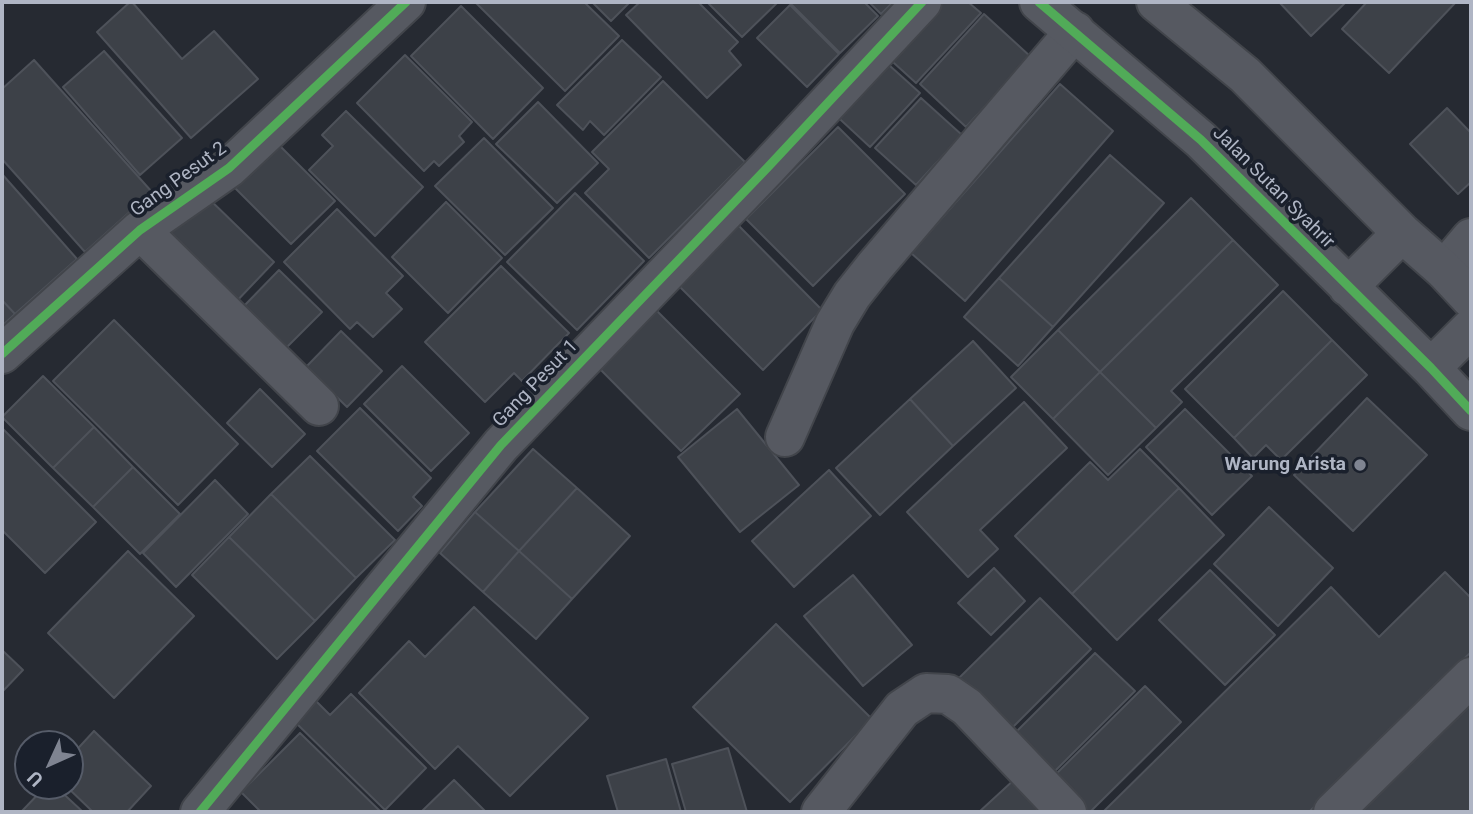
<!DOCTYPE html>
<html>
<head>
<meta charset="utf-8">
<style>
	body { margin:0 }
	#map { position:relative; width:1473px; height:814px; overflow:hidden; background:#262a32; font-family:Roboto,sans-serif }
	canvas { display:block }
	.frame { position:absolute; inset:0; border:4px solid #afb5c4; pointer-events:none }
	.north { position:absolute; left:14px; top:730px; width:70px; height:70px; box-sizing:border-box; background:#1a202c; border:2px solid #565c69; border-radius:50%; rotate:225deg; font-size:19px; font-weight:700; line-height:28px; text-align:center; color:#afb5c4 }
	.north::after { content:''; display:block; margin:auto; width:24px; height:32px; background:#7f8491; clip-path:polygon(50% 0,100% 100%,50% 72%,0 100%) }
</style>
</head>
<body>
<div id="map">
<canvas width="1473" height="814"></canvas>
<div class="frame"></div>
<div class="north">U</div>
</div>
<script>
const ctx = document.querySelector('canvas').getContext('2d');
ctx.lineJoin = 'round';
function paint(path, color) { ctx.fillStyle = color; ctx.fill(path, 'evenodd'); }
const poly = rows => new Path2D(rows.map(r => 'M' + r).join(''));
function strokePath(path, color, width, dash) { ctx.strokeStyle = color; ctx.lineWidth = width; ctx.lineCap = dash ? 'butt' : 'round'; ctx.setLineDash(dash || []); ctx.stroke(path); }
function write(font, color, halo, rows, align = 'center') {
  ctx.font = font + ' Roboto,sans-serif'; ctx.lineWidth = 7; ctx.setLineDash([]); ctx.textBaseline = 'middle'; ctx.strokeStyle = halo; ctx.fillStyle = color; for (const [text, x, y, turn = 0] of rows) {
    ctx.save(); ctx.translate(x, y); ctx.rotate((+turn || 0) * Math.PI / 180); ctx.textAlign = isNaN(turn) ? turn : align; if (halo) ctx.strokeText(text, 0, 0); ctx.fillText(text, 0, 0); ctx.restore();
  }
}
const building = poly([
	[130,2,132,2,182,59,214,31,258,79,191,138,97,32,130,2],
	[475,2,584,2,619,36,565,91,475,2],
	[592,2,630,2,611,21,592,2],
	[640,2,698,2,738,42,729,51,741,65,707,98,626,15,640,2],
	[707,2,778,2,742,37,707,2],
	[789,2,864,2,878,16,840,53,789,2],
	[869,2,893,2,881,14,869,2],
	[931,2,968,2,981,13,916,83,883,53,931,2],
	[1279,2,1346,2,1311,36,1279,2],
	[1367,2,1456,2,1389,73,1342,29,1367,2],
	[790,5,839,54,807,87,757,38,790,5],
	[461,6,543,88,493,139,411,56,461,6],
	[984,14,1031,57,966,127,920,84,984,14],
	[622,40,661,77,604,135,590,121,583,130,557,105,622,40],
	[104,51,182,138,140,175,63,87,104,51],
	[405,55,472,122,459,136,464,142,439,166,434,161,424,171,357,103,405,55],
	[879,56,920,93,870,147,829,109,879,56],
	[34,60,152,192,85,252,2,159,2,89,34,60],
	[663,81,745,162,649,258,585,193,609,169,592,152,663,81],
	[1060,84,1113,131,965,301,911,253,1060,84],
	[921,98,962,135,916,185,875,148,921,98],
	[538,102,598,163,557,203,496,144,538,102],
	[1447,108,1471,133,1471,182,1458,194,1410,144,1447,108],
	[346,111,423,187,375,236,309,170,333,146,322,135,346,111],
	[838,127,905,194,813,286,746,219,838,127],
	[484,138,553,208,505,255,435,186,484,138],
	[277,143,335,201,291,244,234,187,277,143],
	[1110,155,1164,203,1053,327,999,278,1110,155],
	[2,174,77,259,15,314,2,300,2,174],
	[575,193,644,261,577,330,507,262,575,193],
	[205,195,274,262,233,305,163,238,205,195],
	[1191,198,1233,240,1100,372,1058,330,1191,198],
	[446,202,502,258,448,313,392,257,446,202],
	[337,209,403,276,386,293,402,309,373,337,357,322,350,329,284,262,337,209],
	[738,225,822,310,763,370,678,285,738,225],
	[1233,240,1278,285,1171,391,1182,402,1156,428,1100,372,1233,240],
	[501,266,569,333,522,381,514,373,485,402,425,342,501,266],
	[279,270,322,312,283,351,241,309,279,270],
	[999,278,1053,327,1018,366,964,317,999,278],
	[1283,291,1332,340,1234,438,1185,389,1283,291],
	[2,300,15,314,2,326,2,300],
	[652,306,740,394,681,451,594,363,652,306],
	[114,320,238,444,178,505,53,381,114,320],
	[1058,330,1100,372,1053,419,1011,377,1058,330],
	[341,331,382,371,347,407,306,367,341,331],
	[1332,340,1367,375,1281,460,1266,445,1253,458,1234,438,1332,340],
	[973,341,1016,388,953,446,910,399,973,341],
	[402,366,469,433,431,471,364,404,402,366],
	[1100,372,1156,428,1108,475,1053,419,1100,372],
	[43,376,94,427,53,468,2,417,43,376],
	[260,389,305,434,272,467,227,423,260,389],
	[1367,398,1427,455,1353,531,1294,475,1367,398],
	[910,399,953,446,880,515,836,468,910,399],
	[1024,402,1067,448,980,530,998,549,968,577,907,512,1024,402],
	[360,408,431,478,413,497,422,506,398,531,317,451,360,408],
	[737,409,799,485,740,532,678,457,737,409],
	[1185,409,1252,476,1212,515,1146,447,1185,409],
	[94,427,133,467,93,507,53,468,94,427],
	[2,428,96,522,45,573,2,530,2,428],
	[533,449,577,488,519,551,475,512,533,449],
	[1140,449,1179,488,1072,594,1015,536,1090,462,1108,480,1140,449],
	[310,456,395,540,356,578,271,494,310,456],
	[133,467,180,514,140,554,93,507,133,467],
	[829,470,871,516,794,587,752,541,829,470],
	[215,480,248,514,176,587,143,553,215,480],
	[577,488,630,536,572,599,519,551,577,488],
	[1179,488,1224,535,1117,640,1072,594,1179,488],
	[271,494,356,578,315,621,229,537,271,494],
	[1269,507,1333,568,1278,626,1214,564,1269,507],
	[475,512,519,551,483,592,440,553,475,512],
	[229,537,315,621,277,659,192,575,229,537],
	[128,551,194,616,114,698,48,633,128,551],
	[519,551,572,599,536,639,483,592,519,551],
	[994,568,1025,601,991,635,958,603,994,568],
	[1210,570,1275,635,1225,685,1159,620,1210,570],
	[1445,572,1471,598,1471,652,1309,812,1103,812,1331,587,1379,637,1445,572],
	[853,575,912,645,863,686,804,616,853,575],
	[1040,598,1091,649,1010,730,959,678,1040,598],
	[474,607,588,718,510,796,458,746,435,769,359,693,409,641,425,657,474,607],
	[776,624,872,719,790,802,693,707,776,624],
	[2,650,23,670,2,692,2,650],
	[1095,653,1135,691,1047,779,1008,740,1095,653],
	[1145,686,1181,722,1090,812,1085,812,1052,778,1145,686],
	[351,694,426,768,385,810,295,722,316,701,330,715,351,694],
	[1471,702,1471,811,1354,812,1471,702],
	[94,731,151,786,127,812,93,812,66,786,70,786,70,757,94,731],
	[300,733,381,812,261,812,241,792,300,733],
	[728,748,747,812,686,812,672,764,728,748],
	[666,759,681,812,618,812,607,776,666,759],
	[1016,778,1048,812,979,812,1016,778],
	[454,780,486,812,421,812,454,780],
	[46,786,55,786,83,812,21,812,46,786]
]);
const minor = poly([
	[140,230,319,406],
	[1444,270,1471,238],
	[2,354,140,230,229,168,406,2],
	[785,437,835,323,852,295,875,266,1075,31],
	[200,812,501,445,768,167,922,2],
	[821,812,902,709,926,693,948,694,967,707,1067,812],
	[1333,812,1471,677]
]);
const tertiary = poly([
	[1039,2,1201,140,1431,368,1471,411],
	[1156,2,1245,75,1402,233,1444,270,1471,299],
	[1348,287,1402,233],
	[1431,368,1471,328]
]);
const cycleway = poly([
	[1039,2,1201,140,1431,368,1471,411],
	[2,354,140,230,229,168,406,2],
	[200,812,501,445,768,167,922,2]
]);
const markers = [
	[1360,465,7,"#7f8491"]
];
const streetNames = [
	["Gang Pesut 2",179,180,-36],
	["Jalan Sutan Syahrir",1273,188,45],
	["Gang Pesut 1",536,384,-46]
];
const poiNames = [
	["Warung Arista",1346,465]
];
paint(building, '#3d4148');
strokePath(building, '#4e525a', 2);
strokePath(minor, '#42454b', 42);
strokePath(tertiary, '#42454b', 42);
strokePath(minor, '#565961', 38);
strokePath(tertiary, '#565961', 38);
strokePath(cycleway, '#51ab58', 9);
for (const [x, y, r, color] of markers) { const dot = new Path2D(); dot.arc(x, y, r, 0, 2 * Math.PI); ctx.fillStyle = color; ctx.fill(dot); strokePath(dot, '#1a202c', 2.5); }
write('19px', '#afb5c4', '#1a202c', streetNames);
write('bold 19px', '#afb5c4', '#1a202c', poiNames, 'right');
</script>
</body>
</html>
